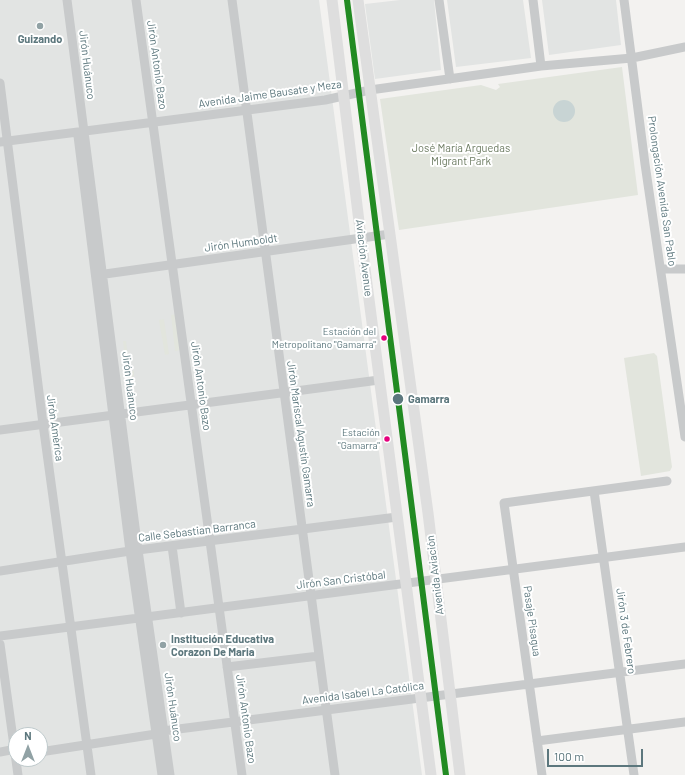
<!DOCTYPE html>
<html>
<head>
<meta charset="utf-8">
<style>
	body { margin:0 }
	#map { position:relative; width:685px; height:775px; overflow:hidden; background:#f3f2f0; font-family:Barlow,sans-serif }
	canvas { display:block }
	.north { position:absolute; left:8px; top:727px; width:40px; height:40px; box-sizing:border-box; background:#fff; border:1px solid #bec9cb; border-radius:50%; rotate:0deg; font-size:11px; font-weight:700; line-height:16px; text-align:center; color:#5c777d }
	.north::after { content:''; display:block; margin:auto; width:14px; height:18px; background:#91a2a5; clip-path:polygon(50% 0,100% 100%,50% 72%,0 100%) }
	.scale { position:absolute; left:547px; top:749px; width:96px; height:18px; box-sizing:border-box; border:2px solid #5c777d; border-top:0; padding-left:5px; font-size:12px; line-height:14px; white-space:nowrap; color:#5c777d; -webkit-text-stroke:3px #fff; paint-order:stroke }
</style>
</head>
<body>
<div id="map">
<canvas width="685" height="775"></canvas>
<div class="north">N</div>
<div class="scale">100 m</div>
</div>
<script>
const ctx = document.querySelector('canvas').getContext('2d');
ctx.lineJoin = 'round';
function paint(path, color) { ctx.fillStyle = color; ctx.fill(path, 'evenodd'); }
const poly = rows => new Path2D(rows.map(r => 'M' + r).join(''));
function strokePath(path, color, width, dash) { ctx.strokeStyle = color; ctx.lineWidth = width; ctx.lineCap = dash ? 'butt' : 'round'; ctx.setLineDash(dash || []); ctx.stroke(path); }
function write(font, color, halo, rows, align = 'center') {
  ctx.font = font + ' Barlow,sans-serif'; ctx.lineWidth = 4; ctx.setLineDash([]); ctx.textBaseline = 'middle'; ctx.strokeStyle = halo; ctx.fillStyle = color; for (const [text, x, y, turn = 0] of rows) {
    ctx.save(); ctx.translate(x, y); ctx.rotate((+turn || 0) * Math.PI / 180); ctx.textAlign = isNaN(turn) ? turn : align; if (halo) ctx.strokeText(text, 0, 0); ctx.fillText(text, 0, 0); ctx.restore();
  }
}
const built = poly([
	[0,0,319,0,422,775,0,775],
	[16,735,40,735,40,759,16,759],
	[400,0,434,0,441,70,375,79,365,4],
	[447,0,523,0,531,58,456,67],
	[542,0,616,0,621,45,549,55]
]);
const green = poly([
	[622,67,638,195,399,230,380,99,481,85,496,90,500,87,498,84],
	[177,314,181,350,175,351,171,315],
	[164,319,169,354,165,355,159,320],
	[123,341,126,341,130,371,134,371,134,376,127,379],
	[654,353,657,356,672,467,670,471,641,476,624,358]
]);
const water = poly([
	'553 111a11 11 0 1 1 22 0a11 11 0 1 1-22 0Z'
]);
const minor = poly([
	[67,0,138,550,170,775],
	[136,0,242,775],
	[232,0,335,775],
	[439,0,450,79],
	[533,0,541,66],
	[624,0,645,164,685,437],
	[0,83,43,424,91,775],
	[78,136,130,551,162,775],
	[0,142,325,100,370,90,541,66,632,58,685,47],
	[662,269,685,269],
	[98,275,390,234],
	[0,430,379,380],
	[594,491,634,775],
	[172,546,181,613],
	[0,571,130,551,397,517],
	[0,636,685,547],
	[0,644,18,775],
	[227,667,319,656],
	[537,741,685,722],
	[0,752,16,749],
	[40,752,156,734,163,731,685,664],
	[542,775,504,503,667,481]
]);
const major = poly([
	[332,0,361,238,431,775],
	[358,0,428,513,460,775]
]);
const metro1 = poly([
	[347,0,446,775]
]);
const markers = [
	[40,26,4,"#91a2a5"],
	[384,338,3.5,"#e5007d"],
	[398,399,6,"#5c777d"],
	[387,439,3.5,"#e5007d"],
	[163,645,4,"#91a2a5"]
];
const busNames = [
	["Estación del",376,332],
	["Metropolitano \"Gamarra\"",376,345],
	["Estación",380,433],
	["\"Gamarra\"",380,446]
];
const poiNames = [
	["Guizando",40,39],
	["Institución Educativa",171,639,"left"],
	["Corazon De Maria",171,652,"left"]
];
const streetNames = [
	["Jirón Huánuco",87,65,83],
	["Jirón Antonio Bazo",157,65,82],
	["Avenida Jaime Bausate y Meza",270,94,-8],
	["Prolongación Avenida San Pablo",662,191,82],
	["Jirón Humboldt",241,243,-8],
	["Aviación Avenue",364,258,83],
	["Jirón Huánuco",130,386,83],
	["Jirón Antonio Bazo",201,386,82],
	["Jirón Amèrica",55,428,82],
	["Jirón Mariscal Agustín Gamarra",301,434,82],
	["Calle Sebastian Barranca",197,531,-7],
	["Avenida Aviación",435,575,-97],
	["Jirón San Cristóbal",341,580,-7],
	["Pasaje Pisagua",532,621,82],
	["Jirón 3 de Febrero",626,631,82],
	["Avenida Isabel La Católica",363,693,-7],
	["Jirón Huánuco",173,707,82],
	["Jirón Antonio Bazo",246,719,82]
];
const parkNames = [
	["José María Arguedas",461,148],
	["Migrant Park",461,161]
];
const stopNames = [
	["Gamarra",408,399]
];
paint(built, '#e2e4e3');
paint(green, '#e2e5dd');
paint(water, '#c8d4d4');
strokePath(minor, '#c8cacb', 9);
strokePath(major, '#dedede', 11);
strokePath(metro1, '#228b22', 6);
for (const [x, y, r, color] of markers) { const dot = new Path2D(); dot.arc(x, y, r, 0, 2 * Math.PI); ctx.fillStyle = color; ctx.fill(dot); strokePath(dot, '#fff', 1.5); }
write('10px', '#5c777d', '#fff', busNames, 'right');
write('bold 11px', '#5c777d', '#fff', poiNames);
write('11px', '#5c777d', '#fff', streetNames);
write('11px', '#6b7a60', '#fff', parkNames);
write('bold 11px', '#5c777d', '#fff', stopNames, 'left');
</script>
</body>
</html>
